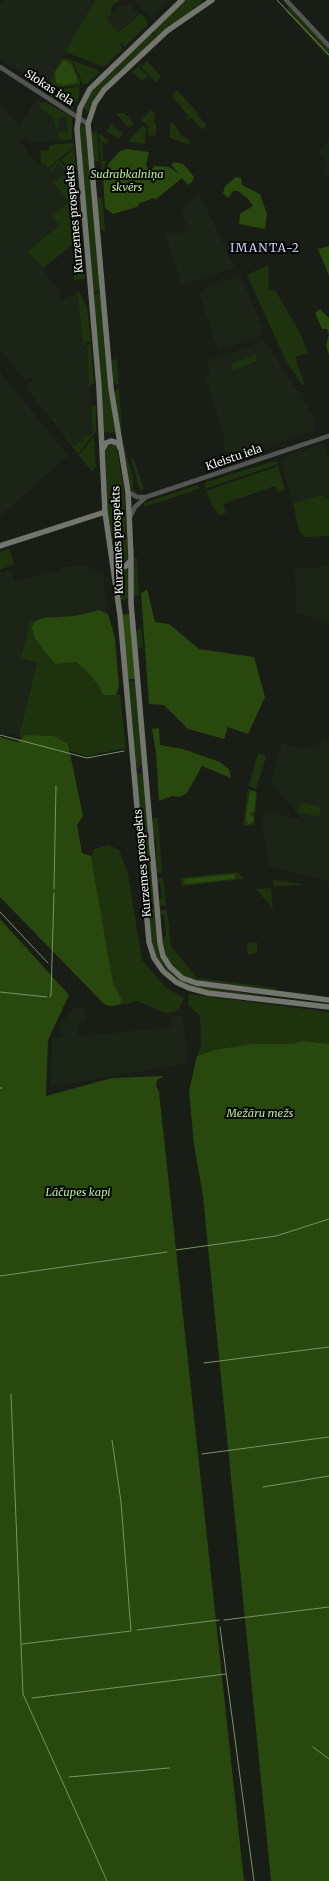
<!DOCTYPE html>
<html>
<head>
<meta charset="utf-8">
<style>
	body { margin:0 }
	canvas { display:block; background:#181d15 }
</style>
</head>
<body>
<canvas width="329" height="1881"></canvas>
<script>
const ctx = document.querySelector('canvas').getContext('2d');
ctx.lineJoin = 'round';
function paint(path, color) { ctx.fillStyle = color; ctx.fill(path, 'evenodd'); }
const poly = rows => new Path2D(rows.map(r => 'M' + r).join(''));
function strokePath(path, color, width, dash) { ctx.strokeStyle = color; ctx.lineWidth = width; ctx.lineCap = dash ? 'butt' : 'round'; ctx.setLineDash(dash || []); ctx.stroke(path); }
function write(font, color, halo, rows, align = 'center') {
  ctx.font = font + ' Merriweather,serif'; ctx.lineWidth = 4; ctx.setLineDash([]); ctx.textBaseline = 'middle'; ctx.strokeStyle = halo; ctx.fillStyle = color; for (const [text, x, y, turn = 0] of rows) {
    ctx.save(); ctx.translate(x, y); ctx.rotate((+turn || 0) * Math.PI / 180); ctx.textAlign = isNaN(turn) ? turn : align; if (halo) ctx.strokeText(text, 0, 0); ctx.fillText(text, 0, 0); ctx.restore();
  }
}
const built = poly([
	[3,0,95,0,53,74,48,90,0,59,0,5],
	[134,0,170,0,151,19],
	[128,3,138,14,118,33,108,21,107,18,121,5,123,7],
	[37,99,67,115,70,140,33,143,27,136,20,142,38,164,44,163,48,168,59,159,69,172,55,184,69,202,60,224,27,252,47,273,46,274,61,293,58,296,62,300,68,296,78,296,82,342,86,342,87,345,93,433,78,452,25,387,32,380,30,378,26,381,0,350,0,103,19,126],
	[329,140,329,177,323,176,326,162,317,152],
	[200,195,235,268,182,285,165,235,171,232,175,234,188,230,182,213,186,203],
	[240,275,263,328,260,336,218,350,199,294,203,292,202,289],
	[265,341,313,415,315,430,228,460,224,447,225,440,205,375,210,372,207,361],
	[0,372,68,456,0,516],
	[324,443,329,459,329,500,322,495,293,503,282,464,283,458],
	[88,566,88,572,103,571,107,619,39,625,31,621,37,662,19,736,0,732,0,573,11,569,15,582,44,573,62,572,61,567],
	[329,566,329,623,296,613,295,568],
	[322,740,329,742,329,882,269,866,262,822,265,812,304,821,271,783,282,743,302,749,321,744],
	[84,1007,86,1022,77,1023,79,1036,166,1028,171,1026,171,1017,183,1015,187,1063,51,1087,52,1039,61,1038,60,1025,75,1008]
]);
const green = poly([
	[95,0,120,0,112,6,111,9,112,13,107,18,109,20,108,21,118,33,140,14,145,17,148,24,125,47,118,41,123,49,104,67,65,52],
	[185,0,201,0,202,3,157,37,152,31],
	[289,7,329,49,329,58,285,11],
	[151,32,156,38,120,72,116,65],
	[64,58,71,60,80,80,80,85,63,87,49,86,53,74,61,59],
	[72,60,98,70,100,72,87,84,83,84],
	[145,60,139,67,148,76,142,81,132,72],
	[147,61,161,76,156,82,141,67],
	[115,66,119,73,100,92,88,113,86,112,87,110,82,108,94,87],
	[80,86,79,96,76,103,73,104,49,91,51,88,63,89],
	[177,90,197,112,198,116,207,125,203,130,191,118,189,120,179,110,188,118,189,117,172,96],
	[48,92,73,105,73,110,49,96],
	[45,102,72,117,72,139,63,141,57,137,58,132,68,133,66,117,58,118,59,128,56,129,54,118,40,108,41,104],
	[151,110,155,114,154,123,156,123,156,134,154,136,148,135,148,126,141,120],
	[118,113,124,113,134,123,129,128,117,115,115,117],
	[113,121,111,124,119,132,123,131,120,138,106,132],
	[172,122,184,138,186,137,191,143,189,145,170,138,170,124],
	[82,124,86,127,101,290,93,292,79,132],
	[142,126,144,126,146,129,145,144,128,142],
	[93,132,97,132,99,161,93,161,91,135],
	[99,133,109,141,107,144,102,142,103,161,107,160,102,174],
	[70,143,74,144,74,147,48,168,44,163,41,164,40,151,49,150,49,146,51,145],
	[74,148,77,179,61,160],
	[59,160,77,181,82,237,43,268,27,252,59,225,52,216,69,202,53,182,64,175,65,171,59,163,52,170,53,172,50,169],
	[102,197,105,230,103,231,99,228,97,198],
	[82,243,83,256,75,262,75,252,72,251],
	[82,260,84,260,85,279,74,280,73,267],
	[268,265,269,290,275,290,299,331,308,353,295,357,305,385,302,385,286,361,247,275],
	[79,291,87,307,91,342,86,343,83,347,78,296,74,295],
	[101,293,116,431,112,433,103,432,93,294],
	[87,345,91,345,94,383,89,386,87,385,89,383],
	[255,355,258,361,233,370,231,364],
	[117,359,119,384,116,385,113,381,112,360],
	[119,387,122,430,120,431,114,393],
	[96,405,96,431,78,454,53,420,55,418,57,421,55,423,74,446,80,441,83,444,83,436,90,435,93,433,91,406],
	[121,435,133,478,133,489,139,495,134,493,130,488],
	[94,436,96,466,92,472,79,455],
	[113,444,117,447,125,499,128,556,127,562,124,565,119,564,115,559,108,514,105,454,108,446],
	[133,457,144,489,140,491,131,459],
	[274,461,278,462,278,464,205,489,205,483,207,482],
	[278,466,285,490,278,492,276,487,272,487,226,503,223,505,226,513,219,515,213,508,206,491],
	[197,485,201,488,145,507,144,503],
	[322,495,329,500,329,536,305,537,299,531,293,503],
	[9,549,14,564,0,570,0,552],
	[135,558,137,558,139,595,133,597],
	[130,566,129,598,120,601,115,567,120,569],
	[31,620,34,622,32,628,35,639,43,646,48,656,74,662,84,668,99,686,103,695,120,695,126,748,87,756,70,751,68,744,25,735,22,738,19,736,37,663,21,658],
	[139,629,142,630,143,646,138,649,135,633],
	[128,681,135,681,142,765,138,768,135,767],
	[258,753,265,755,266,757,256,789,249,786],
	[137,773,141,773,143,776,152,872,144,873,136,776],
	[248,789,257,792,254,825,243,825],
	[301,802,321,807,319,817,298,812],
	[153,818,158,818,162,872,161,873,157,872,156,839,154,838,151,820],
	[109,845,119,850,128,874,142,960,166,988,184,998,180,1007,174,1012,164,1013,138,1001,119,1005,122,1000,113,983,91,856,95,849],
	[238,872,244,879,182,886,181,878],
	[144,875,152,875,154,905,148,904],
	[158,878,163,878,166,906,159,905,158,901,162,897,160,883,156,883],
	[273,880,307,885,274,886],
	[271,888,271,889,273,909,256,889],
	[154,908,160,955,193,985,274,997,202,990,194,988,176,979,159,964,152,948,149,909],
	[160,910,167,910,171,946,197,978,276,988,273,992,191,980,181,974,172,966,166,957,162,941,166,936,164,915,160,915],
	[257,942,257,953,248,955,247,943],
	[189,994,329,1012,329,1044,303,1041,292,1044,214,1050,197,1056,201,1045,200,1016,188,1005]
]);
const forest = poly([
	[64,60,71,64,77,78,77,83,63,85,56,83,55,72],
	[127,149,149,152,146,166,149,169,153,168,154,166,169,167,180,174,171,165,174,162,183,164,191,173,194,177,192,182,188,185,182,178,155,200,154,198,140,203,137,207,113,214,105,208,103,177,109,163,120,151],
	[236,177,241,178,242,185,260,194,267,214,265,229,239,224,240,214,253,206,248,199,238,191,233,191,228,198,223,193,225,186],
	[329,246,329,276,318,249],
	[320,309,329,318,329,355,326,346,329,334,327,329,322,329,315,313],
	[147,589,155,622,169,624,199,649,254,657,265,697,248,734,228,727,224,739,188,729,164,705,149,704,141,594],
	[99,610,108,614,115,638,119,686,116,695,103,695,99,686,84,668,75,662,55,664,35,639,32,628,34,622,43,618,75,616],
	[130,614,135,679,127,679,121,615],
	[159,728,160,745,183,749,220,762,229,769,231,778,202,766,187,793,180,797,172,796,159,801,156,753,152,729],
	[25,735,54,736,68,744,83,816,77,825,82,853,91,856,113,983,122,1000,119,1005,109,1006,104,1004,0,897,0,737,18,742],
	[252,791,255,791,256,795,254,812,249,813,254,818,252,823,248,824,246,821,247,809,250,792],
	[234,874,236,875,234,879,186,884,184,882,185,879],
	[0,919,69,995,48,1040,46,1096,112,1078,164,1076,157,1080,156,1086,159,1092,244,1881,0,1881],
	[303,1041,329,1044,329,1881,271,1881,203,1196,194,1145,189,1091,197,1056,214,1050,253,1044,292,1044]
]);
const stream = poly([
	[0,735,87,758,124,751],
	[54,889,56,786],
	[0,912,48,963],
	[0,992,47,997],
	[50,997,51,995,54,893],
	[0,1088,2,1088],
	[176,1250,276,1236,329,1219],
	[0,1276,167,1252],
	[204,1363,329,1347],
	[11,1394,23,1694,107,1881],
	[202,1454,329,1437],
	[263,1487,329,1476],
	[224,1620,329,1607],
	[220,1627,254,1881],
	[137,1630,219,1620],
	[22,1644,131,1631,121,1502,112,1440],
	[32,1698,226,1674],
	[313,1747,329,1759],
	[69,1777,169,1768]
]);
const tertiary = poly([
	[286,0,329,46],
	[0,67,88,124],
	[128,492,137,497,146,497,329,436],
	[130,517,135,507,146,497]
]);
const secondary = poly([
	[182,0,90,89,80,108,77,129,99,387,105,512,120,615,149,942,154,958,163,971,176,982,189,988,208,993,329,1007],
	[212,0,167,31,104,90,95,103,88,124,111,388,128,492,131,557,131,603,160,943,163,956,170,967,182,978,196,983,329,1000],
	[103,449,106,443,111,441,118,443,120,448],
	[0,546,105,512],
	[113,559,116,564,121,567,126,566,131,560]
]);
const tram = poly([
	[277,0,329,55]
]);
const streetNames = [
	["Slokas iela",49,88,33],
	["Kurzemes prospekts",75,219,-95],
	["Kleistu iela",234,458,-19],
	["Kurzemes prospekts",118,540,-92],
	["Kurzemes prospekts",143,863,-95]
];
const parkNames = [
	["Sudrabkalniņa",127,175],
	["skvērs",127,188],
	["Mežāru mežs",260,1114],
	["Lāčupes kapi",78,1193]
];
const neighbourhoodNames = [
	["IMANTA-2",265,249]
];
paint(built, '#1b2416');
paint(green, '#1d320d');
paint(forest, '#28480d');
strokePath(stream, '#799268', 1);
strokePath(tertiary, '#525551', 4.5);
strokePath(secondary, '#72766f', 5.5);
strokePath(tram, '#848981', 1);
write('11px', '#f1f5ee', '#050704', streetNames);
write('italic 11px', '#b7eb97', '#050704', parkNames);
ctx.letterSpacing = '1px';
write('12px', '#cbccf7', '#050704', neighbourhoodNames);
ctx.letterSpacing = '0px';
</script>
</body>
</html>
